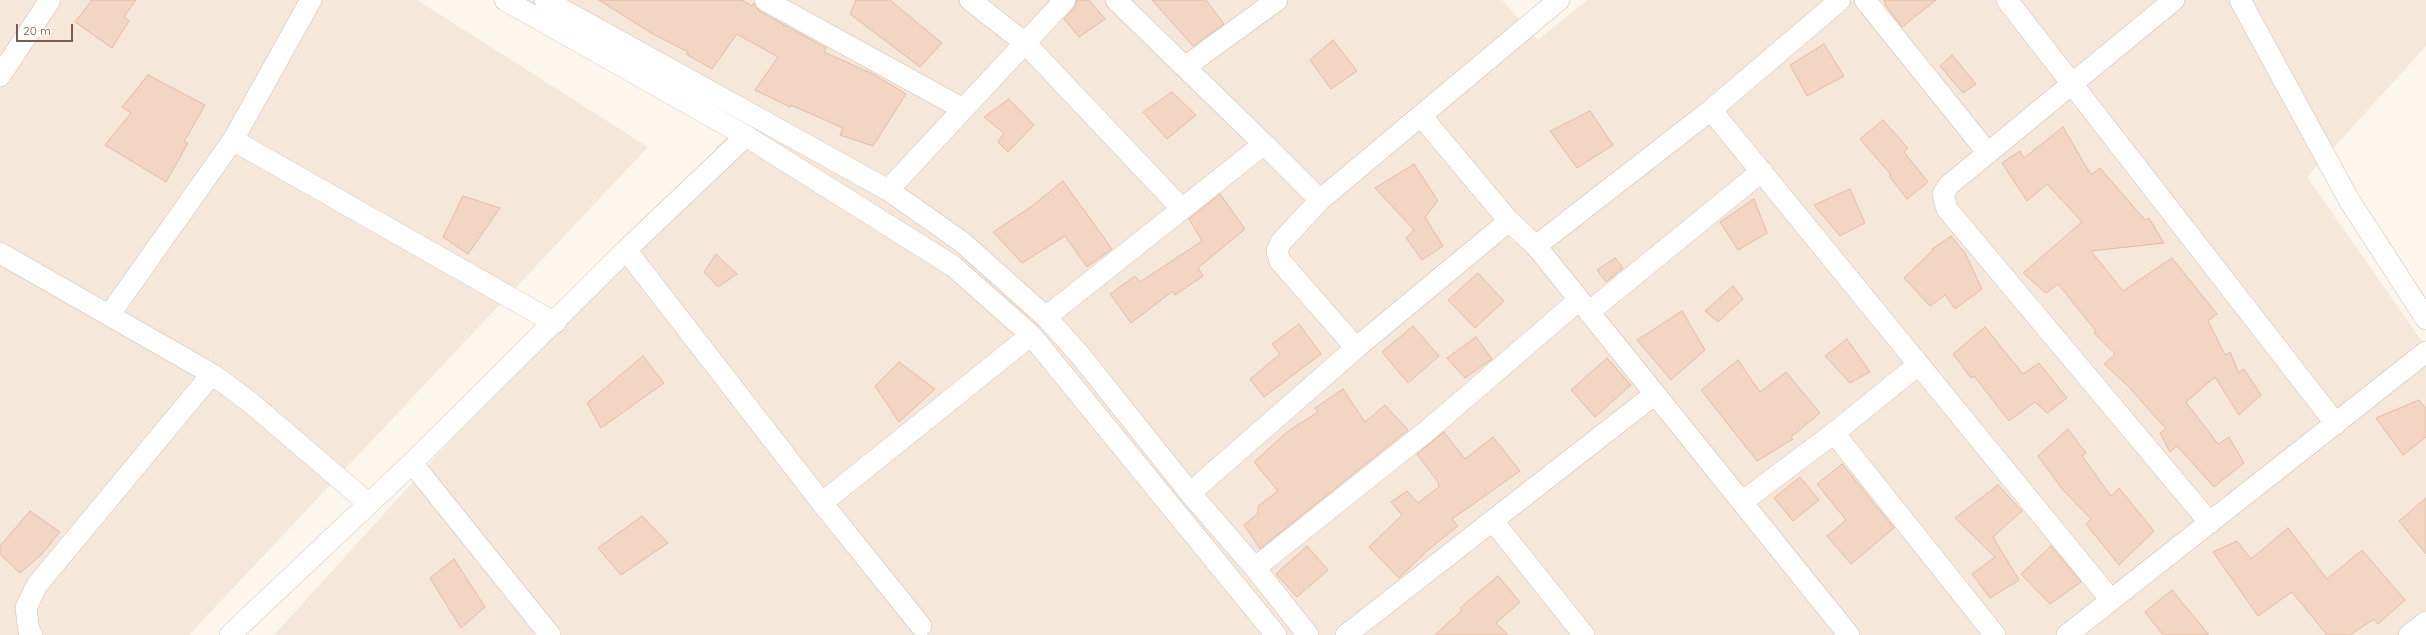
<!DOCTYPE html>
<html>
<head>
<meta charset="utf-8">
<style>
	body { margin:0 }
	#map { position:relative; width:2426px; height:635px; overflow:hidden; background:#fdf6ec; font-family:Quicksand,sans-serif }
	canvas { display:block }
	.scale { position:absolute; left:16px; top:24px; width:57px; height:18px; box-sizing:border-box; border:2px solid #7a5c4d; border-top:0; padding-left:5px; font-size:12px; line-height:14px; white-space:nowrap; color:#7a5c4d; -webkit-text-stroke:3px #fffaf3; paint-order:stroke }
</style>
</head>
<body>
<div id="map">
<canvas width="2426" height="635"></canvas>
<div class="scale">20 m</div>
</div>
<script>
const ctx = document.querySelector('canvas').getContext('2d');
ctx.lineJoin = 'round';
function paint(path, color) { ctx.fillStyle = color; ctx.fill(path, 'evenodd'); }
const poly = rows => new Path2D(rows.map(r => 'M' + r).join(''));
function strokePath(path, color, width, dash) { ctx.strokeStyle = color; ctx.lineWidth = width; ctx.lineCap = dash ? 'butt' : 'round'; ctx.setLineDash(dash || []); ctx.stroke(path); }
const residential = poly([
	[0,0,417,0,648,147,189,635,0,635],
	[517,0,1502,0,1538,40,1587,0,2426,0,2426,46,2307,177,2426,347,2426,635,274,635,737,125]
]);
const building = poly([
	[92,0,136,0,124,17,129,21,112,48,75,22,92,0],
	[599,0,742,0,752,6,754,3,759,11,826,48,824,52,875,75,906,94,873,146,840,135,843,128,791,105,790,107,755,90,778,57,737,34,712,69,686,54,688,52,651,33,599,0],
	[856,0,890,0,942,43,920,67,850,14,856,0],
	[1077,0,1089,0,1105,19,1079,37,1064,19,1074,8,1077,0],
	[1152,0,1206,0,1224,24,1193,46,1152,0],
	[1884,0,1936,0,1902,27,1886,6,1884,0],
	[1333,40,1357,71,1331,89,1310,60,1333,40],
	[1824,44,1844,76,1807,96,1790,65,1824,44],
	[1952,55,1976,84,1963,93,1940,66,1952,55],
	[148,75,205,105,184,142,188,143,166,182,105,145,131,113,122,107,148,75],
	[1172,92,1196,115,1167,139,1143,112,1172,92],
	[1009,99,1034,125,1008,152,998,142,1004,133,984,117,1009,99],
	[1590,111,1613,145,1577,168,1550,131,1590,111],
	[1883,120,1908,148,1904,152,1928,182,1907,199,1889,176,1891,175,1860,139,1883,120],
	[2063,127,2091,175,2100,168,2145,220,2149,218,2164,243,2091,251,2123,291,2172,258,2217,314,2208,321,2225,355,2230,352,2239,373,2244,369,2261,395,2239,415,2215,377,2186,402,2218,444,2229,437,2244,463,2214,487,2177,446,2170,452,2160,433,2166,429,2128,386,2104,364,2115,354,2094,333,2096,331,2058,284,2046,293,2023,273,2082,222,2047,184,2027,201,2002,163,2020,151,2024,158,2063,127],
	[1414,164,1438,201,1425,217,1443,246,1422,260,1406,238,1414,230,1375,188,1414,164],
	[1063,181,1112,249,1087,267,1065,236,1022,263,993,232,1032,206,1063,181],
	[1850,189,1865,223,1840,236,1814,205,1850,189],
	[1220,194,1245,229,1198,268,1203,276,1175,295,1173,291,1131,323,1110,294,1135,276,1140,282,1202,241,1189,219,1220,194],
	[463,196,500,208,468,254,443,237,463,196],
	[1754,199,1767,233,1738,250,1720,222,1754,199],
	[1951,236,1965,253,1982,289,1955,309,1945,295,1930,306,1904,278,1933,250,1932,249,1951,236],
	[716,254,737,274,718,287,704,272,716,254],
	[1615,258,1623,268,1606,282,1597,270,1615,258],
	[1478,273,1504,301,1475,328,1448,300,1478,273],
	[1733,286,1743,299,1718,322,1705,311,1733,286],
	[1682,311,1705,350,1671,380,1637,340,1682,311],
	[1299,324,1321,354,1264,397,1250,379,1280,354,1272,344,1299,324],
	[1413,326,1439,356,1408,383,1382,352,1413,326],
	[1985,327,2023,374,2039,363,2067,398,2047,413,2035,402,2009,421,1974,376,1971,378,1953,354,1985,327],
	[1476,337,1492,359,1465,378,1447,358,1476,337],
	[1847,339,1870,372,1850,383,1825,356,1847,339],
	[643,356,664,383,601,428,587,403,643,356],
	[1607,358,1631,385,1595,417,1571,390,1607,358],
	[1738,360,1760,392,1786,372,1820,413,1791,437,1793,439,1757,461,1701,390,1738,360],
	[899,362,935,389,899,422,875,386,899,362],
	[1343,389,1365,422,1385,405,1408,430,1260,549,1244,525,1258,513,1258,506,1278,491,1254,462,1287,432,1318,412,1315,408,1343,389],
	[2419,400,2426,408,2426,437,2403,455,2376,418,2419,400],
	[2068,429,2086,453,2082,456,2111,496,2119,488,2154,531,2119,565,2086,524,2091,519,2062,489,2038,456,2068,429],
	[1444,432,1465,459,1493,437,1520,471,1452,519,1458,526,1428,550,1399,578,1369,547,1402,515,1391,502,1407,491,1418,503,1439,487,1438,482,1417,454,1444,432],
	[1842,464,1894,528,1851,564,1827,536,1846,520,1817,484,1842,464],
	[1800,477,1819,500,1793,521,1774,498,1800,477],
	[1998,485,2022,511,1993,537,2019,580,1990,598,1972,574,1995,557,1955,518,1998,485],
	[2426,498,2426,554,2399,521,2426,498],
	[30,511,60,532,40,556,20,573,0,554,0,546,30,511],
	[642,516,668,543,621,575,598,548,642,516],
	[2288,528,2327,579,2362,550,2405,600,2378,624,2374,619,2350,635,2327,635,2292,592,2258,616,2213,552,2237,541,2251,559,2288,528],
	[1307,546,1328,570,1297,597,1276,574,1307,546],
	[2051,546,2081,582,2050,604,2021,574,2051,546],
	[454,559,485,607,461,628,430,578,454,559],
	[1498,576,1520,602,1496,623,1508,635,1435,635,1462,610,1460,608,1498,576],
	[2172,590,2209,635,2163,635,2145,612,2172,590]
]);
const minor = poly([
	[505,0,746,136,953,266,1031,335,1276,635],
	[545,0,888,190,962,242,1046,317,1080,355,1190,493,1255,568,1308,635],
	[765,0,963,109],
	[970,0,1025,43,1182,209],
	[1116,0,1264,144],
	[1865,0,1988,153],
	[2007,0,2336,424],
	[2174,0,1949,185,1943,194,1947,209,2210,523],
	[2240,0,2349,200,2426,319],
	[1185,67,1277,0],
	[0,76,50,0],
	[1711,110,2111,600],
	[1422,117,1509,221,1536,246,1849,635],
	[233,140,555,323],
	[888,190,1065,0],
	[1320,200,1281,242,1277,251,1280,261,1356,348],
	[1536,246,1711,110,1840,0],
	[626,250,822,503,921,626],
	[0,253,212,374,251,403,368,503],
	[1589,312,1762,171],
	[110,314,233,140,311,0],
	[1046,317,1264,144,1320,200,1559,0],
	[1834,433,1995,635],
	[412,463,550,635],
	[1190,493,1356,348,1509,221],
	[1742,502,1834,433,1919,364],
	[822,503,1031,335],
	[1493,521,1584,635],
	[1255,568,1428,430,1579,300],
	[32,635,29,631,26,608,37,585,212,374],
	[230,635,412,463,626,250,746,136],
	[1346,635,1655,394],
	[2067,635,2426,352],
	[2409,635,2426,622]
]);
paint(residential, '#f5e8da');
paint(building, '#f3d5c3');
strokePath(building, '#e6bba3', 1);
strokePath(minor, '#d1beb0', 22);
strokePath(minor, '#fff', 21);
</script>
</body>
</html>
